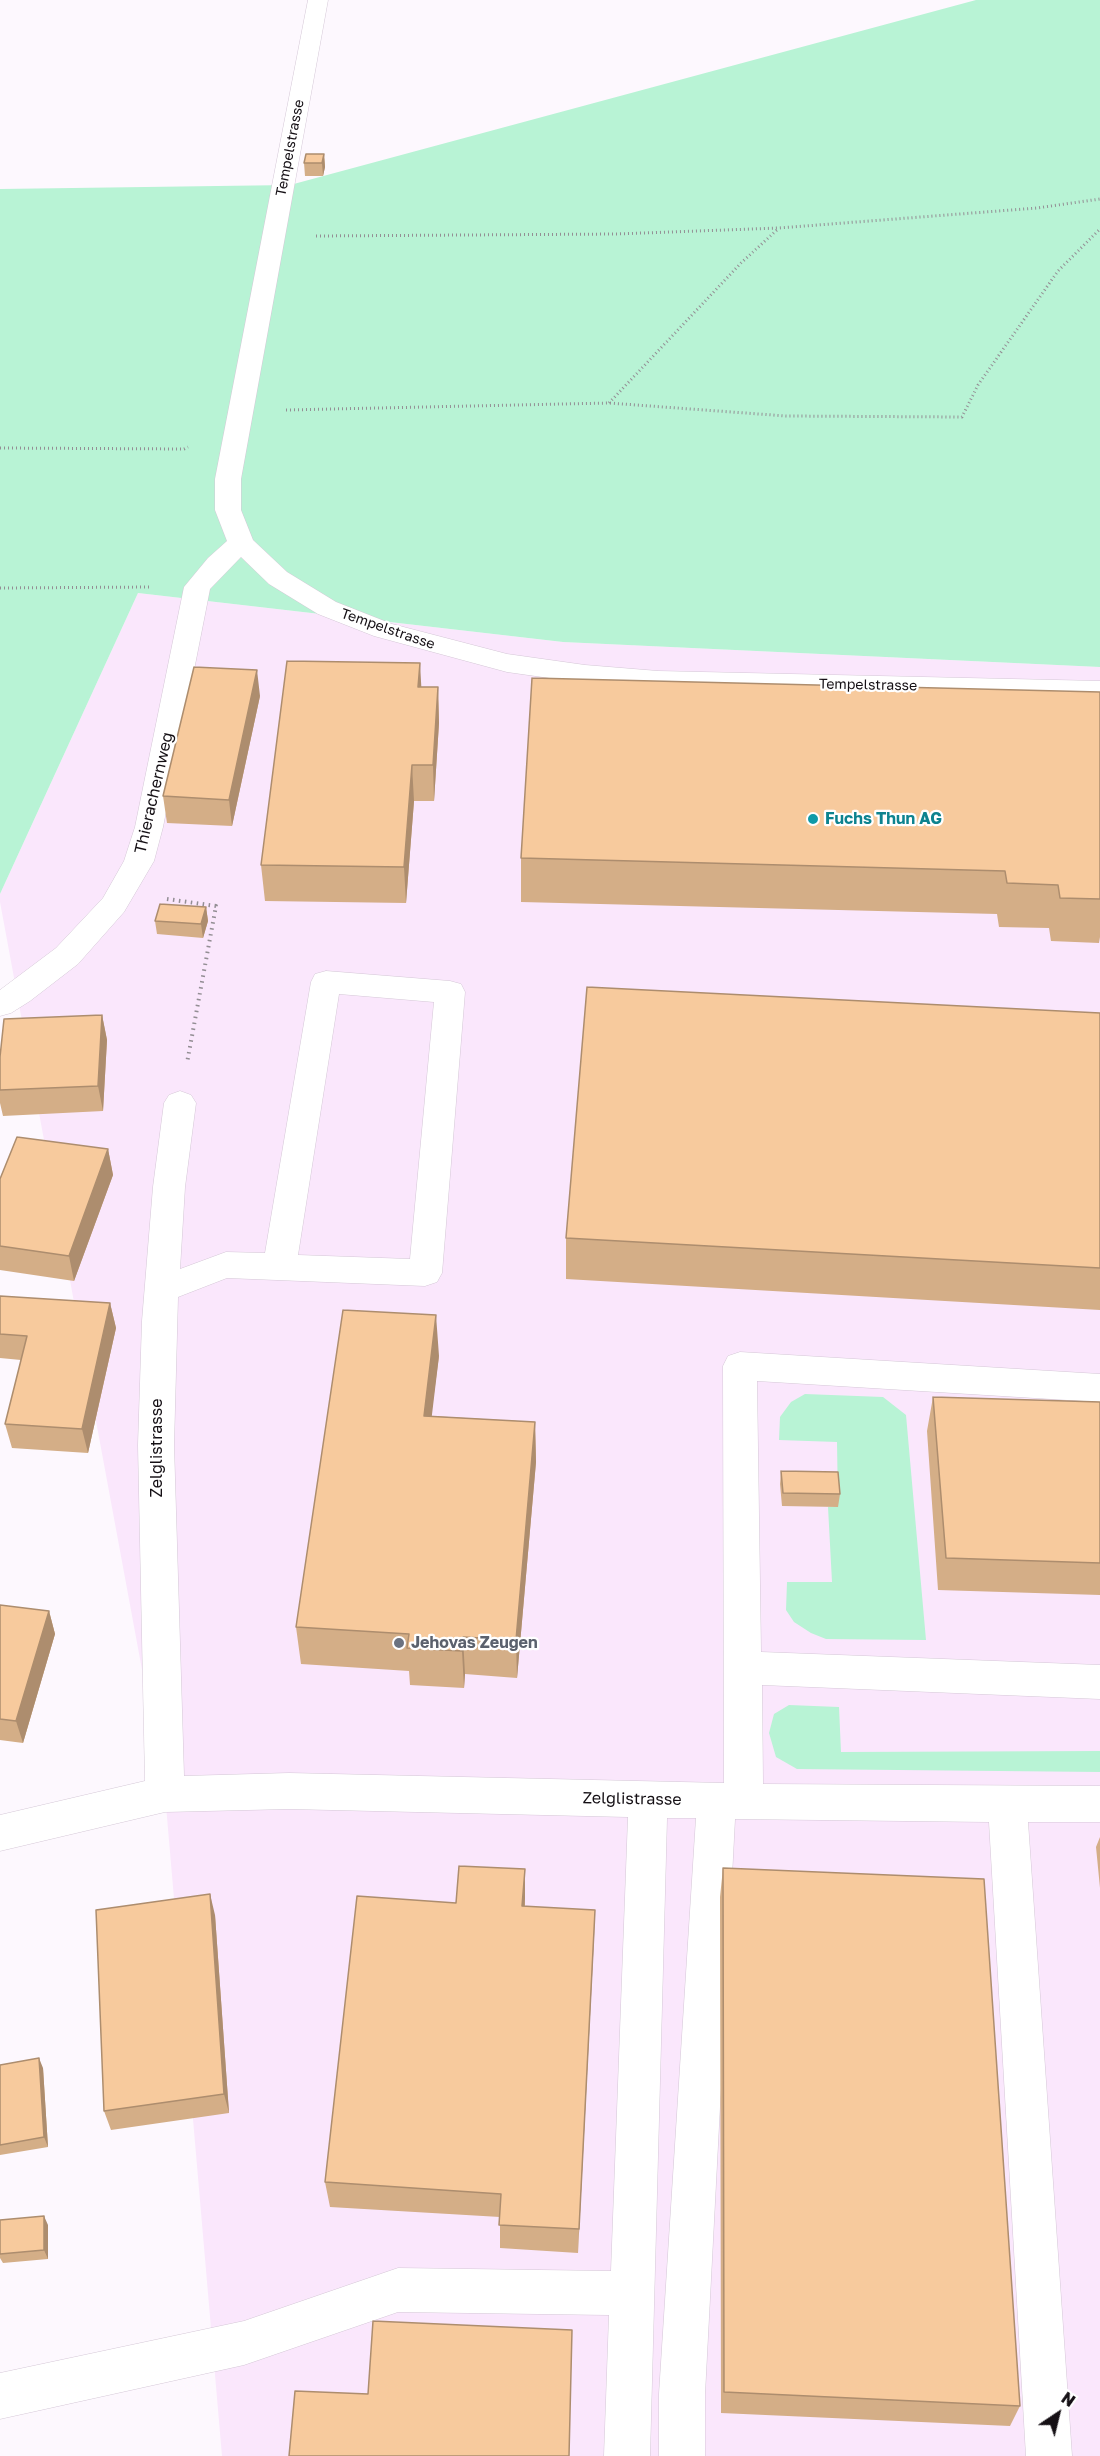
<!DOCTYPE html>
<html>
<head>
<meta charset="utf-8">
<style>
	body { margin:0 }
	#map { position:relative; width:1100px; height:2456px; overflow:hidden; background:#fdf8fe; font-family:"Golos Text",sans-serif }
	canvas { display:block }
	.north { position:absolute; left:1028px; top:2384px; width:60px; height:60px; -webkit-text-stroke:4px #fff; paint-order:stroke; rotate:35deg; font-size:16px; font-weight:700; line-height:24px; text-align:center; color:#151015 }
	.north::after { content:''; display:block; margin:auto; width:21px; height:27px; background:#151015; clip-path:polygon(50% 0,100% 100%,50% 72%,0 100%) }
</style>
</head>
<body>
<div id="map">
<canvas width="1100" height="2456"></canvas>
<div class="north">N</div>
</div>
<script>
const ctx = document.querySelector('canvas').getContext('2d');
ctx.lineJoin = 'round';
function paint(path, color) { ctx.fillStyle = color; ctx.fill(path, 'evenodd'); }
const poly = rows => new Path2D(rows.map(r => 'M' + r).join(''));
function strokePath(path, color, width, dash) { ctx.strokeStyle = color; ctx.lineWidth = width; ctx.lineCap = dash ? 'butt' : 'round'; ctx.setLineDash(dash || []); ctx.stroke(path); }
function write(font, color, halo, rows, align = 'center') {
  ctx.font = font + ' "Golos Text",sans-serif'; ctx.lineWidth = 4.5; ctx.setLineDash([]); ctx.textBaseline = 'middle'; ctx.strokeStyle = halo; ctx.fillStyle = color; for (const [text, x, y, turn = 0] of rows) {
    ctx.save(); ctx.translate(x, y); ctx.rotate((+turn || 0) * Math.PI / 180); ctx.textAlign = isNaN(turn) ? turn : align; if (halo) ctx.strokeText(text, 0, 0); ctx.fillText(text, 0, 0); ctx.restore();
  }
}
const built = poly([
	[138,593,563,642,1100,667,1100,2456,222,2456,165,1794,0,902,0,894]
]);
const green = poly([
	[976,0,1100,0,1100,667,563,642,138,593,0,894,0,189,290,185],
	[805,1394,883,1397,906,1415,926,1640,826,1639,811,1633,794,1622,786,1610,787,1582,832,1582,828,1507,838,1506,837,1442,779,1440,780,1417,791,1402],
	[789,1705,839,1707,841,1752,1100,1751,1100,1772,797,1769,776,1757,769,1733,774,1714]
]);
const pathFar1 = poly([
	[316,236,616,234,779,228,1037,208,1100,199],
	[609,403,741,263,778,229],
	[286,410,609,403,786,416,962,417,978,385,1058,271,1100,229],
	[0,448,184,449,188,447],
	[0,588,152,587]
]);
const path = poly([
	[167,899,216,906,187,1063]
]);
const minor = poly([
	[308,0,328,0,241,479,241,510,253,540,287,572,336,602,392,624,507,654,585,665,658,671,1100,681,1100,699,658,689,585,683,507,672,374,636,318,614,269,584,241,557,210,589,163,827,154,861,124,912,78,964,30,1001,11,1013,0,1016,0,990,56,948,103,898,124,861,135,827,184,587,208,558,227,541,215,510,215,479,308,0],
	[326,971,450,981,461,984,465,992,442,1273,437,1282,425,1286,227,1278,178,1297,174,1445,184,1776,289,1773,724,1783,723,1366,728,1356,740,1352,1100,1374,1100,1402,757,1381,761,1652,1100,1665,1100,1699,762,1685,763,1784,1100,1786,1100,1822,1028,1822,1072,2456,1026,2456,989,1822,735,1819,705,2394,705,2456,659,2456,659,2394,696,1818,667,1818,650,2456,604,2456,609,2315,398,2312,244,2365,0,2419,0,2373,244,2321,398,2268,611,2271,628,1817,289,1809,165,1812,0,1851,0,1815,145,1781,138,1445,142,1321,153,1187,164,1103,169,1095,180,1091,191,1095,196,1103,185,1187,180,1269,226,1252,265,1253,311,982,315,974,326,971],
	[339,994,434,1002,410,1259,298,1255,339,994]
]);
const wall = poly([
	[324,154,325,167,323,176,305,176,304,163],
	[421,687,438,687,439,723,434,801,414,801,406,903,265,901,261,865],
	[1100,692,1100,937,1099,943,1051,941,1049,928,999,927,997,914,521,902,521,858],
	[260,696,232,826,167,823,163,796],
	[206,907,208,921,203,938,157,934,155,921],
	[1100,1013,1100,1310,566,1279,566,1238],
	[102,1015,107,1040,103,1111,3,1116,0,1103,0,1057],
	[108,1149,113,1175,74,1281,0,1270,0,1179],
	[0,1296,110,1303,116,1328,88,1453,12,1448,5,1424,21,1360,0,1358],
	[439,1356,431,1416,535,1422,536,1462,517,1678,465,1674,464,1688,410,1685,409,1671,301,1664,296,1627],
	[933,1397,1100,1402,1100,1595,938,1590,927,1431],
	[781,1471,840,1494,838,1507,782,1506,780,1484],
	[0,1605,49,1611,55,1634,23,1743,0,1740],
	[1100,1837,1100,1888,1096,1847],
	[723,1868,1020,2406,1010,2426,721,2413,720,1897],
	[525,1869,525,1907,595,1910,578,2253,500,2248,500,2217,330,2207,325,2182,456,1903],
	[215,1915,229,2113,111,2130,104,2111],
	[0,2065,43,2068,48,2147,0,2155],
	[0,2220,48,2225,48,2259,3,2263,0,2258]
]);
const shadedWall = poly([
	[324,154,325,167,323,176,322,163],
	[420,663,422,699,418,687],
	[257,670,260,696,232,826,229,800],
	[438,687,439,723,434,801,433,765],
	[412,765,414,801,406,903,404,867],
	[206,907,208,921,203,938,201,924],
	[102,1015,107,1040,103,1111,98,1086],
	[108,1149,113,1175,74,1281,69,1256],
	[110,1303,116,1328,88,1453,82,1429],
	[436,1315,439,1356,427,1456,424,1416],
	[535,1422,536,1462,517,1678,516,1640],
	[49,1611,55,1634,23,1743,16,1721],
	[463,1637,465,1674,464,1688,462,1651],
	[525,1869,525,1898,523,1935,522,1906],
	[210,1894,215,1915,229,2113,224,2094],
	[595,1910,594,1938,578,2253,579,2229],
	[39,2058,43,2068,48,2147,44,2137],
	[44,2216,48,2225,48,2259,44,2250]
]);
const building = poly([
	[306,154,324,154,322,163,304,163,306,154],
	[287,661,420,663,418,687,438,687,433,765,412,765,404,867,261,865,287,661],
	[194,667,257,670,229,800,163,796,194,667],
	[532,678,1100,692,1100,899,1060,898,1058,885,1007,883,1005,871,521,858,532,678],
	[160,904,206,907,201,924,155,921,160,904],
	[587,987,1100,1013,1100,1268,566,1238,587,987],
	[102,1015,98,1086,0,1090,0,1057,4,1019,102,1015],
	[17,1137,108,1149,69,1256,0,1246,0,1179,17,1137],
	[0,1296,110,1303,82,1429,5,1424,27,1336,0,1334,0,1296],
	[343,1310,436,1315,424,1416,535,1422,516,1640,463,1637,462,1651,407,1648,409,1634,296,1627,343,1310],
	[933,1397,1100,1402,1100,1563,946,1558,933,1397],
	[781,1471,838,1472,840,1494,783,1493,781,1471],
	[0,1605,49,1611,16,1721,0,1719,0,1605],
	[459,1866,525,1869,522,1906,595,1910,579,2229,499,2225,501,2194,325,2182,357,1896,456,1903,459,1866],
	[723,1868,984,1879,1020,2406,724,2392,723,1868],
	[210,1894,224,2094,104,2111,96,1910,210,1894],
	[39,2058,44,2137,0,2145,0,2065,39,2058],
	[44,2216,44,2250,0,2254,0,2220,44,2216],
	[373,2321,572,2330,569,2456,289,2456,295,2391,368,2394,373,2321]
]);
const markers = [
	[813,819,6,"#0f9aa8"],
	[399,1643,6,"#6b7280"]
];
const farStreetnames = [
	["Tempelstrasse",290,148,-79],
	["Tempelstrasse",388,629,19],
	["Tempelstrasse",868,685,1]
];
const streetNames = [
	["Thierachernweg",154,793,-77],
	["Zelglistrasse",157,1448,-90],
	["Zelglistrasse",632,1799,1]
];
const cultureNames = [
	["Fuchs Thun AG",825,819]
];
const worshipNames = [
	["Jehovas Zeugen",411,1643]
];
paint(built, '#fae7fc');
paint(green, '#b8f3d5');
strokePath(minor, '#d5c8d7', 1);
strokePath(pathFar1, '#938e94', 3, [1, 3]);
strokePath(path, '#938e94', 4, [1.5, 4.5]);
paint(minor, '#fff');
paint(wall, '#d4ae87');
paint(shadedWall, '#ad8d6e');
paint(building, '#f7ca9d');
strokePath(building, '#ad8d6e', 1.5);
for (const [x, y, r, color] of markers) { const dot = new Path2D(); dot.arc(x, y, r, 0, 2 * Math.PI); ctx.fillStyle = color; ctx.fill(dot); strokePath(dot, '#fff', 2); }
write('14px', '#151015', '#fff', farStreetnames);
write('16px', '#151015', '#fff', streetNames);
write('bold 16px', '#0d838f', '#fff', cultureNames, 'left');
write('bold 16px', '#5b616d', '#fff', worshipNames, 'left');
</script>
</body>
</html>
